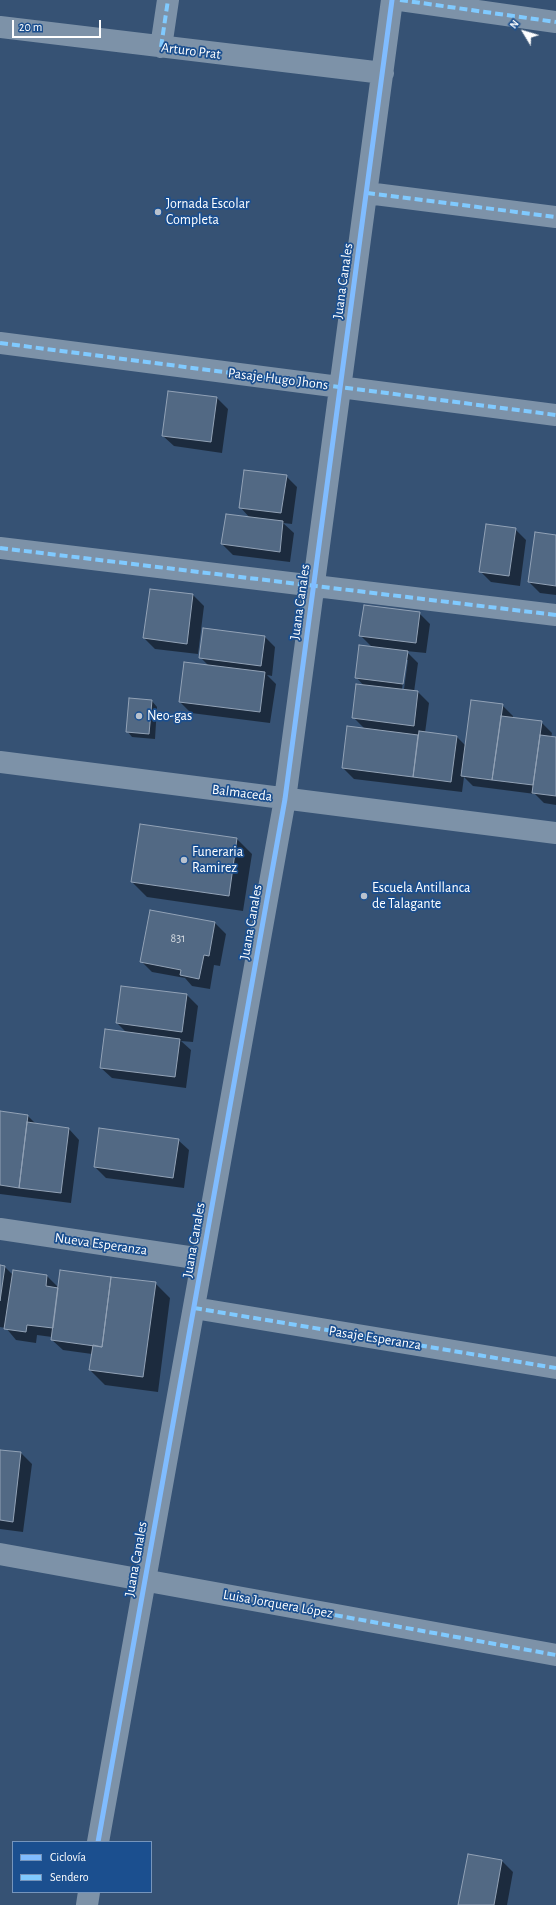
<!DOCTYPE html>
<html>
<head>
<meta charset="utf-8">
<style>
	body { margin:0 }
	#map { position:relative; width:556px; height:1905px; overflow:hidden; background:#365274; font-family:"Alegreya Sans",sans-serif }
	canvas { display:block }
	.legend { position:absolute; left:12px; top:1841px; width:140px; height:52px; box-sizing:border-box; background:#1b4f8f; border:1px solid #7695bc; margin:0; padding:5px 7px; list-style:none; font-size:12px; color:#fff }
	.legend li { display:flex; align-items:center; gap:8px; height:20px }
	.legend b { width:20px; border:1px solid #7695bc }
	.north { position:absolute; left:504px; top:12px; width:40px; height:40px; -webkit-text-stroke:3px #1b4f8f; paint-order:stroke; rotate:308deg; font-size:11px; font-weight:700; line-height:16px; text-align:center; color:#fff }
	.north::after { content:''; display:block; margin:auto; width:14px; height:18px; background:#fff; clip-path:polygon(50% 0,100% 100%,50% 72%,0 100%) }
	.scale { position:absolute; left:12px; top:20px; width:89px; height:18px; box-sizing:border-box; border:2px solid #fff; border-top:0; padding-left:5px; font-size:12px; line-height:14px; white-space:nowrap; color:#fff; -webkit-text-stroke:3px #1b4f8f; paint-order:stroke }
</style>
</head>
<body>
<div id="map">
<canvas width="556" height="1905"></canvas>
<ul class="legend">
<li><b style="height:5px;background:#80bcff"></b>Ciclovía</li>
<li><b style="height:5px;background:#80caff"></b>Sendero</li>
</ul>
<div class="north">N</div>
<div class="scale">20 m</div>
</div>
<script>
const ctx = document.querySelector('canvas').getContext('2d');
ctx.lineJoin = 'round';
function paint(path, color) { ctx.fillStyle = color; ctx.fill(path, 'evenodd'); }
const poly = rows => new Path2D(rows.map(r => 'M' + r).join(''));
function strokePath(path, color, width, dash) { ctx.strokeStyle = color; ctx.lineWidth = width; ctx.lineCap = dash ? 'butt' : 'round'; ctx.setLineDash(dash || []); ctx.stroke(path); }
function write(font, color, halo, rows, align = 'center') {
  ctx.font = font + ' "Alegreya Sans",sans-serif'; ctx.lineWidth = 3.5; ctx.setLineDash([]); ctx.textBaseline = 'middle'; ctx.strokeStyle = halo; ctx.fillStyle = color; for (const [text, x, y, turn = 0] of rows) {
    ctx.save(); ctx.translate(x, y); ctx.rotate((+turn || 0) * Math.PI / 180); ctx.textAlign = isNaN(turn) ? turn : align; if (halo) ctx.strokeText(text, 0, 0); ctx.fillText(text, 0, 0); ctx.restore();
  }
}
const shadow = poly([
	[217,398,228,409,222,453,174,446,163,436],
	[286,476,297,487,292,524,283,523,294,533,290,562,233,555,222,544,250,518,240,507],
	[515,529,526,540,520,586,491,582,481,572],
	[556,536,556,595,540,593,529,582],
	[151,590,193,595,204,606,198,654,155,649,144,638],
	[419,613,430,624,426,653,406,651,418,663,414,692,418,692,429,703,425,733,457,737,466,746,502,705,513,716,513,718,541,722,552,733,551,738,556,738,556,805,544,803,535,794,473,786,464,777,462,792,354,779,343,768,365,729,353,717,364,686,356,677,373,648,360,635],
	[406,660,408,660,404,689,402,689],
	[265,637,275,647,272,676,267,675,276,684,270,723,191,713,180,702,209,666,200,657],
	[152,701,157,707,155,739,132,737,127,731],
	[141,826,237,839,252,854,243,911,147,897,132,882],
	[150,911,215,923,226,934,220,966,214,965,210,989,192,986,185,978,152,972,141,961],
	[187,995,198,1006,193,1042,181,1041,191,1050,186,1088,112,1078,101,1068,127,1033,117,1023],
	[0,1112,28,1116,37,1125,69,1129,79,1140,71,1203,0,1194],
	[178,1140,189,1150,184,1188,106,1178,95,1167],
	[0,1266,4,1266,13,1275,47,1276,59,1288,155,1283,170,1298,158,1392,105,1385,90,1370,92,1354,63,1350,52,1340,52,1337,37,1335,36,1343,16,1340,6,1328,0,1327],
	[0,1451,21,1453,32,1464,23,1532,0,1529],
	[502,1861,513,1872,507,1905,459,1905]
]);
const building = poly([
	[168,391,217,397,211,442,162,436,168,391],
	[244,470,287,475,281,513,239,508,244,470],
	[226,514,283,521,280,552,221,544,226,514],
	[486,524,516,528,509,576,479,572,486,524],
	[535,532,556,535,556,586,528,582,535,532],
	[150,589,193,594,187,644,143,638,150,589],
	[364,605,420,612,416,643,359,636,364,605],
	[203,628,265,636,261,666,199,658,203,628],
	[359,645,408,651,403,684,355,678,359,645],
	[184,662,265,672,260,712,179,702,184,662],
	[356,684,418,691,414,726,352,718,356,684],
	[129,698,152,700,149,734,126,732,129,698],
	[471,700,503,704,492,780,461,776,471,700],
	[501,716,542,721,533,785,492,780,501,716],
	[347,726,418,735,413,777,342,768,347,726],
	[419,731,457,736,451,782,413,777,419,731],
	[540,735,556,737,556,796,532,793,540,735],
	[140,824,237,838,229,896,131,882,140,824],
	[150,910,215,922,209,956,204,955,199,979,180,975,181,970,140,962,150,910],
	[121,986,187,994,182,1032,116,1023,121,986],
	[105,1029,180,1039,175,1077,100,1068,105,1029],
	[0,1111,28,1115,19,1188,0,1185,0,1111],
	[27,1122,69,1128,61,1193,19,1188,27,1122],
	[99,1128,179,1139,173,1178,94,1167,99,1128],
	[0,1265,5,1266,0,1301,0,1265],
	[13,1270,47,1275,46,1286,58,1288,53,1328,27,1325,26,1332,4,1329,13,1270],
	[60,1270,111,1277,102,1347,51,1340,60,1270],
	[111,1277,156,1282,143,1377,89,1370,93,1345,102,1347,111,1277],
	[0,1450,21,1452,13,1522,0,1520,0,1450],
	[468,1854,502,1860,494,1905,458,1905,468,1854]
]);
const minor = poly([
	[400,0,556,22],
	[0,27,383,73],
	[161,47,168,0],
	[367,193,556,217],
	[0,343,556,415],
	[0,548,556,615],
	[0,762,556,833],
	[0,1229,202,1259],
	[194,1308,556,1368],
	[0,1554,556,1655],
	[98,1842,285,799,392,0],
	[87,1905,89,1892]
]);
const quiet = poly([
	[400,0,556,22],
	[161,47,168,0],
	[367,193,556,217],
	[0,343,556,415],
	[0,548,556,615],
	[194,1308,556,1368],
	[323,1613,556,1655]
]);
const cycleway = poly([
	[98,1842,285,799,392,0]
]);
const markers = [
	[158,212,4,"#b9c2ce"],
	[139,716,4,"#b9c2ce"],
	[184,860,4,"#b9c2ce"],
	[364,896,4,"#b9c2ce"]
];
const numberNames = [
	["831",178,938]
];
const streetNames = [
	["Arturo Prat",191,51,7],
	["Juana Canales",343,281,-82],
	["Pasaje Hugo Jhons",278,379,7],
	["Juana Canales",300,602,-82],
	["Balmaceda",242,793,7],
	["Juana Canales",251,922,-80],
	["Juana Canales",194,1240,-80],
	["Nueva Esperanza",101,1244,8],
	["Pasaje Esperanza",375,1338,9],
	["Juana Canales",136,1559,-80],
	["Luisa Jorquera López",278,1604,10]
];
const poiNames = [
	["Jornada Escolar",166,204],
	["Completa",166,220],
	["Neo-gas",147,716],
	["Funeraria",192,852],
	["Ramirez",192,868],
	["Escuela Antillanca",372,888],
	["de Talagante",372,904]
];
paint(shadow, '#0007');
paint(building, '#526984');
strokePath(building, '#92a2b6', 1);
strokePath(minor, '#7d92a8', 22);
strokePath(quiet, '#80caff', 4, [8, 4]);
strokePath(cycleway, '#80bcff', 5);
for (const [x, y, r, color] of markers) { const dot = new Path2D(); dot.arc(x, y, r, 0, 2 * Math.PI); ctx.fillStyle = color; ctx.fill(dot); strokePath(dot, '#1b4f8f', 1.5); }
write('12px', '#d4dae0', null, numberNames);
write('14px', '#fff', '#1b4f8f', streetNames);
write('14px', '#fff', '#1b4f8f', poiNames, 'left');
</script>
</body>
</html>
